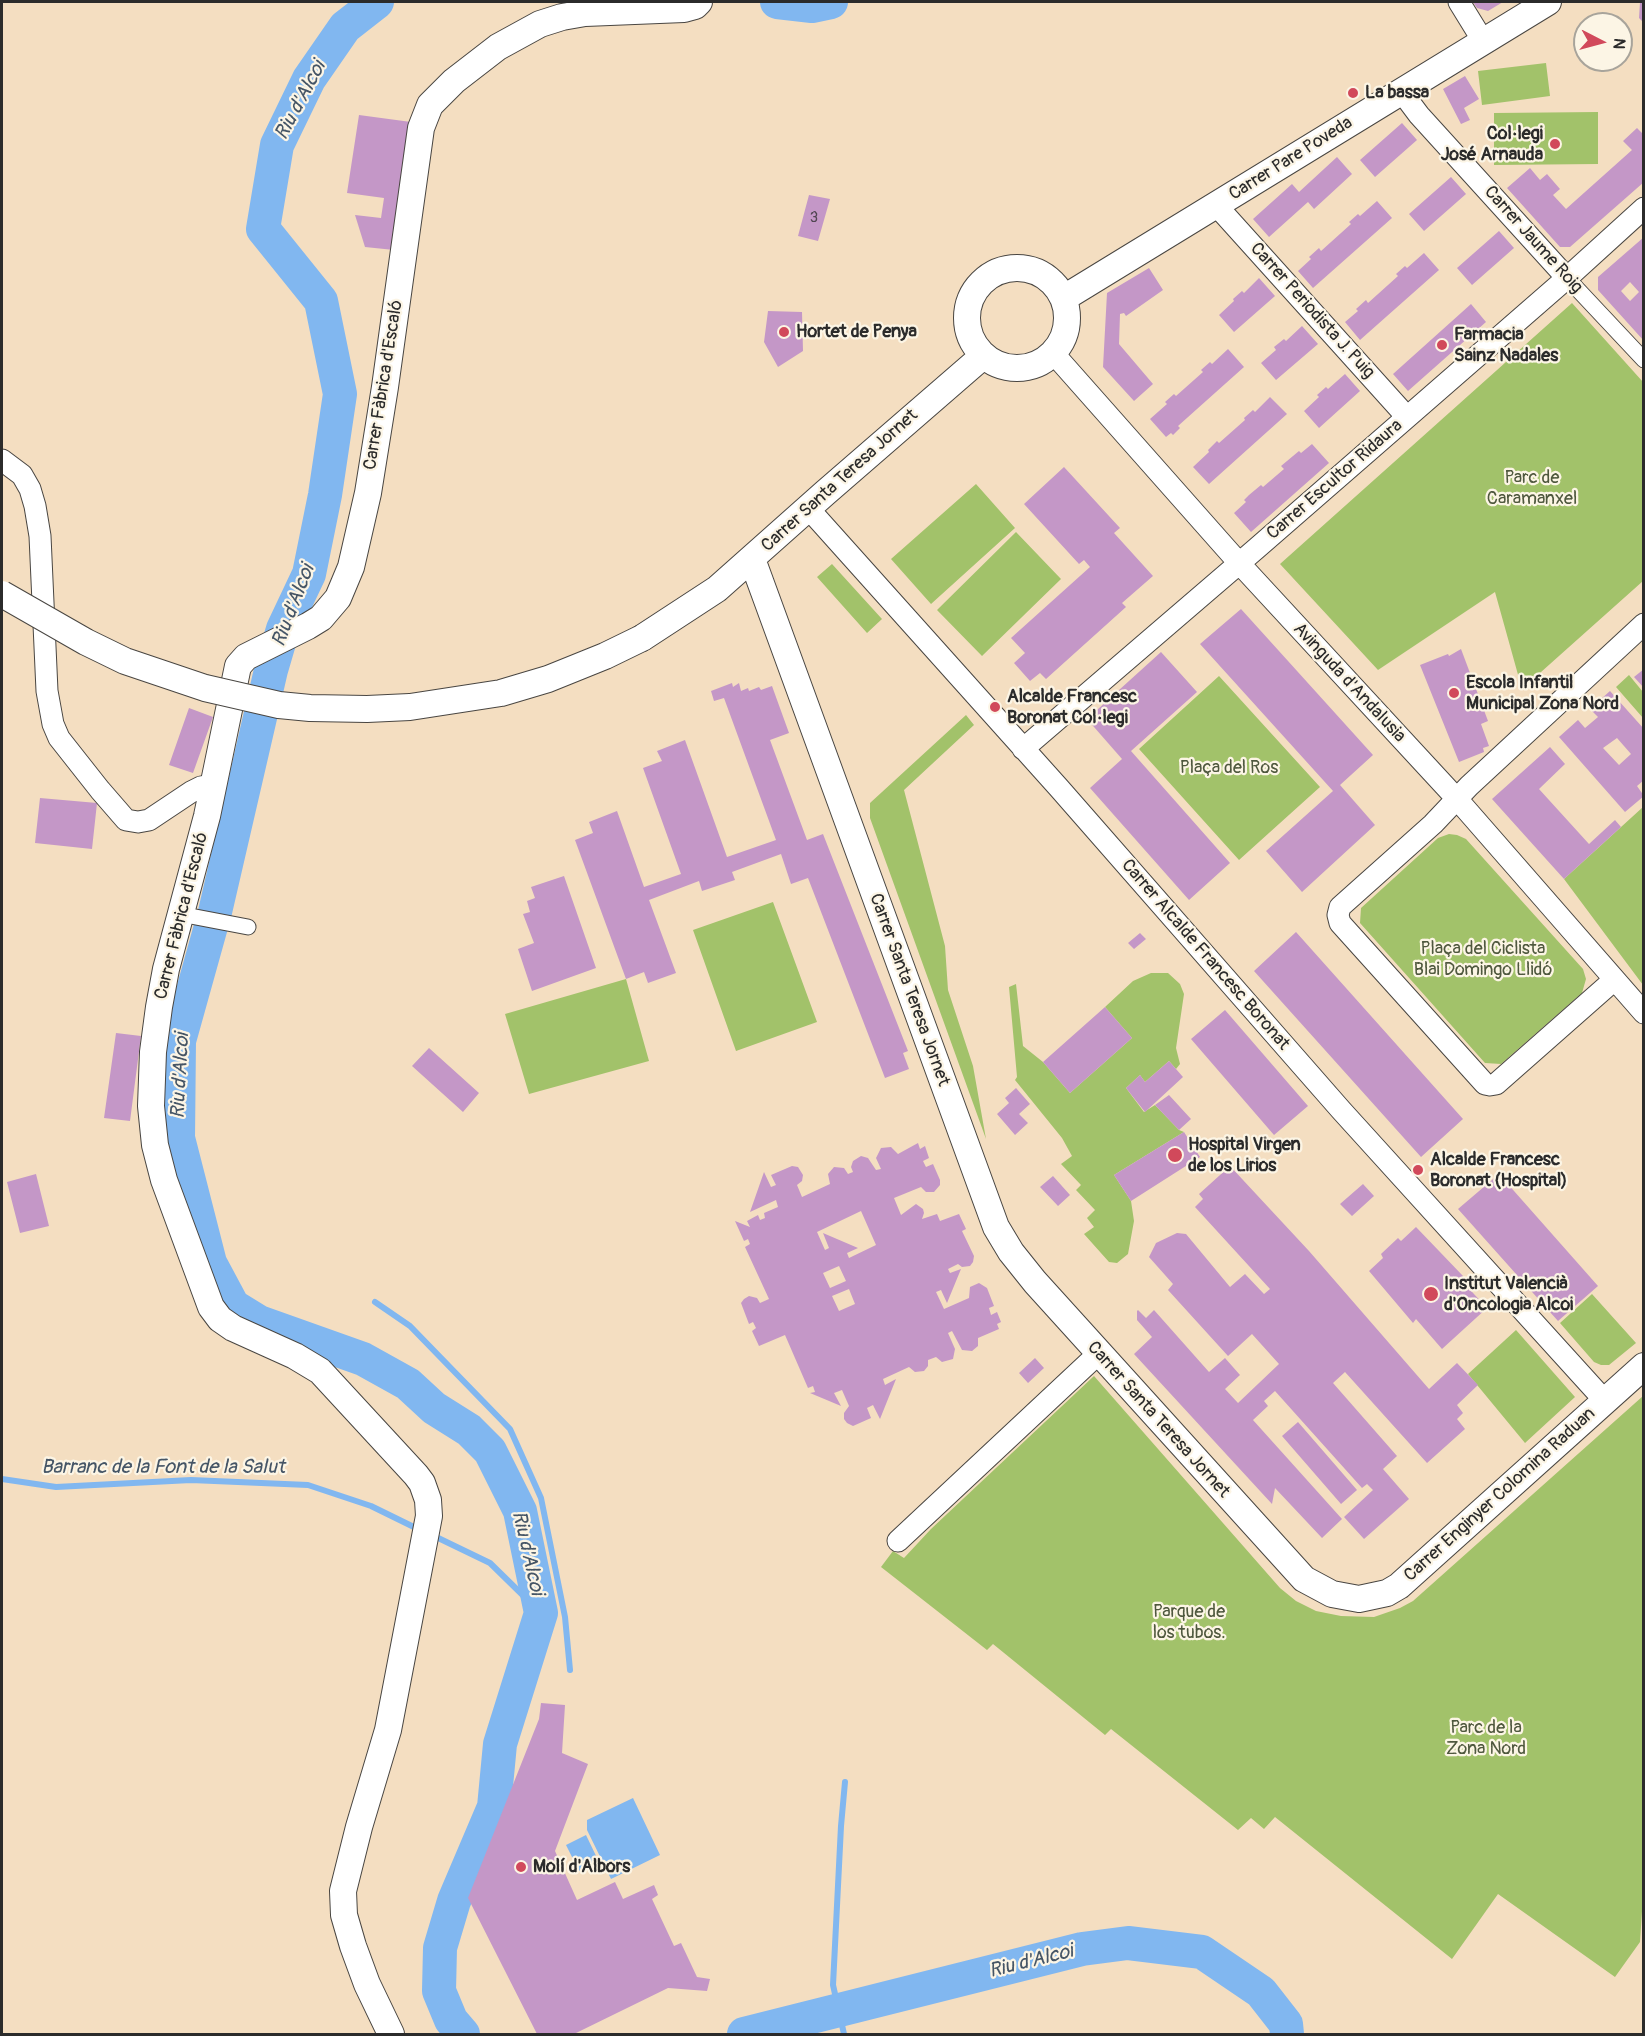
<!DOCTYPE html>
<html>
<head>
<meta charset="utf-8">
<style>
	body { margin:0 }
	#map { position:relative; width:1645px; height:2036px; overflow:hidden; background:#f4dec1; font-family:Pangolin,sans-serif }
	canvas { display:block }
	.frame { position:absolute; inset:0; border:3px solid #2b2b2b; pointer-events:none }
	.north { position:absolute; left:1573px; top:12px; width:60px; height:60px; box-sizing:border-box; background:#fcf5e5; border:2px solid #a8a49b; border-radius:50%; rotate:96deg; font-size:16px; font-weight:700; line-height:24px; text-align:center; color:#2b2b2b }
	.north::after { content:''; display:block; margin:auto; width:21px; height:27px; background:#d1495b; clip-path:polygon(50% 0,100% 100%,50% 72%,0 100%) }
</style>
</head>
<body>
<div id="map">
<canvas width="1645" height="2036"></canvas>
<div class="frame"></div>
<div class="north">N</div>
</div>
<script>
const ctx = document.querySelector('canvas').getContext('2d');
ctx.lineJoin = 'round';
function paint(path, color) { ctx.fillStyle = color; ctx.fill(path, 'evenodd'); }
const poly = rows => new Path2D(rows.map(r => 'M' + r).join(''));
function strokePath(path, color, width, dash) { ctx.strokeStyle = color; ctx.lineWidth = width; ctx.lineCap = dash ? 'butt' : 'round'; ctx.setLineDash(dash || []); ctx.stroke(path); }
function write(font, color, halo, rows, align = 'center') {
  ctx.font = font + ' Pangolin,sans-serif'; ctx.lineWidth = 4.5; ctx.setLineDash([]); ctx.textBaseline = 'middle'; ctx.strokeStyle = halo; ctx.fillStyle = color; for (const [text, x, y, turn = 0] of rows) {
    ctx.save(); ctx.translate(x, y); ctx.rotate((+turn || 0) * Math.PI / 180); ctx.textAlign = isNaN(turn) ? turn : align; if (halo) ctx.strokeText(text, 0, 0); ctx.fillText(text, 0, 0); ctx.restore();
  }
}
const green = poly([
	[1546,63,1550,96,1482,105,1478,71],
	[1598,112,1598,164,1494,165,1494,113],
	[1572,303,1643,382,1643,581,1522,689,1495,592,1378,670,1280,564],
	[976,484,1015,528,931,604,891,559],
	[1016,532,1061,579,982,656,937,610],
	[832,564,882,619,867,633,817,577],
	[1629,675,1643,692,1643,718,1616,687],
	[1219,676,1320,787,1239,860,1139,749],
	[966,715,974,725,904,790,945,946,948,990,973,1066,986,1139,870,818,870,803],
	[1643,807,1643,985,1564,879],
	[1449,834,1457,835,1466,839,1583,969,1586,979,1582,993,1501,1064,1485,1063,1360,923,1361,908,1438,838],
	[773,902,817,1022,736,1051,693,930],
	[1151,973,1168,973,1180,984,1184,994,1176,1048,1180,1064,1176,1069,1169,1061,1145,1082,1140,1075,1126,1088,1144,1112,1155,1105,1179,1130,1184,1132,1114,1175,1131,1201,1134,1221,1128,1254,1117,1263,1109,1262,1084,1234,1094,1227,1087,1218,1095,1210,1076,1190,1081,1185,1061,1164,1072,1156,1062,1138,1015,1080,1017,1077,1009,987,1016,984,1023,1046,1043,1062,1070,1093,1132,1038,1105,1007,1133,981],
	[626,979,649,1061,529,1094,505,1014],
	[1592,1294,1636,1343,1609,1365,1601,1365,1594,1362,1560,1323],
	[1516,1330,1575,1397,1525,1443,1468,1374],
	[1094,1376,1280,1588,1296,1601,1316,1611,1341,1616,1374,1617,1400,1608,1413,1601,1643,1396,1643,1896,1640,1942,1615,1977,1498,1894,1452,1959,1275,1817,1264,1829,1251,1818,1238,1830,1111,1729,1105,1735,993,1644,987,1650,881,1567,893,1551,904,1558,931,1529]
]);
const water = poly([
	[633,1798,660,1855,611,1879,587,1830,587,1820],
	[586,1835,599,1862,579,1871,566,1845]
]);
const stream = poly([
	[375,1302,410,1326,510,1429,541,1498,565,1617,570,1670],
	[2,1479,56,1487,191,1480,308,1485,371,1506,420,1530],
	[432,1535,490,1563,541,1613],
	[844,2034,833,1985,841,1826,845,1782]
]);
const river = poly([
	[377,2,345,27,309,79,277,145,263,229,321,301,340,394,325,495,309,574,283,629,271,670,215,912,179,1041,178,1138,210,1263,233,1306,259,1322,363,1359,408,1384,434,1408,469,1430,490,1451,520,1511,541,1613,500,1744,494,1807,454,1901,440,1948,439,1991,451,2020,463,2034],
	[777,2,812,6,831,2],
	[744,2034,1082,1949,1128,1943,1202,1952,1261,1992,1286,2024,1287,2034]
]);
const building = poly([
	[1473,2,1503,2,1488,11,1477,8],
	[1640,2,1644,2,1644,23,1639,18],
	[1465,76,1479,99,1464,108,1470,120,1461,124,1443,89],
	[359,115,411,122,394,250,365,247,355,215,381,218,384,198,347,193],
	[1402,123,1417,140,1375,177,1360,160],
	[1637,128,1644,135,1644,182,1570,247,1560,247,1507,188,1530,168,1540,180,1547,174,1560,189,1553,195,1566,209,1632,150,1623,141],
	[1337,157,1352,174,1314,209,1308,202,1269,237,1253,219,1292,184,1299,192],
	[1451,177,1466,194,1424,231,1409,214],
	[809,195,830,199,818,241,798,236],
	[1377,201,1392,218,1313,288,1298,271,1311,259,1309,257,1319,248,1321,251,1351,224,1349,222,1358,214,1360,216],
	[1499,231,1514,248,1472,285,1457,268],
	[1644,237,1644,341,1598,290,1598,277],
	[1630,282,1639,292,1630,301,1621,291],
	[1424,253,1439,270,1360,340,1345,322,1358,311,1356,309,1366,300,1368,303,1398,276,1396,274,1405,266,1407,268],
	[1149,268,1163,290,1126,316,1124,313,1120,314,1119,344,1153,384,1134,401,1103,367,1107,293],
	[1259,278,1275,296,1234,332,1219,315,1234,301,1233,299,1242,291,1244,293],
	[1471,304,1486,322,1408,391,1393,374],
	[768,311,802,312,803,351,778,367,764,342],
	[1302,326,1318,344,1276,380,1261,363,1276,350,1274,347,1284,339,1286,341],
	[1228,349,1244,367,1178,426,1180,428,1173,435,1171,433,1166,437,1150,419,1167,404,1165,402,1174,394,1176,396,1203,372,1201,370,1210,362,1212,364],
	[1345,374,1360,391,1319,428,1304,411,1319,397,1317,395,1326,387,1328,389],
	[1270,397,1287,414,1209,484,1193,467,1209,452,1208,450,1217,441,1219,443,1245,420,1244,418,1253,410,1255,412],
	[1312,444,1329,463,1251,532,1234,513,1246,502,1244,500,1249,495,1261,485,1263,487,1284,469,1281,466,1299,451,1301,453],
	[1064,467,1120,528,1114,533,1153,576,1122,603,1126,607,1046,679,1040,673,1030,681,1014,663,1025,653,1011,638,1090,567,1084,560,1079,564,1024,504],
	[1241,609,1373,755,1340,785,1375,825,1302,892,1266,851,1333,791,1200,644],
	[1461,649,1488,721,1481,724,1489,746,1483,748,1484,752,1459,762,1420,665,1448,654,1449,656],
	[1161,652,1197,692,1131,751,1230,863,1189,900,1090,788,1122,759,1087,719],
	[1644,669,1644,688,1634,677],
	[732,683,733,687,739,683,741,691,748,688,749,691,759,687,761,690,772,686,789,733,770,740,807,840,823,834,908,1051,903,1053,909,1069,885,1078,808,878,791,884,781,854,732,872,735,880,702,891,699,881,649,900,676,973,648,983,644,972,626,979,575,840,593,833,589,822,617,811,644,887,681,874,643,768,662,761,657,751,685,740,727,857,776,840,724,698,714,701,711,691],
	[1610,691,1644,729,1644,780,1637,786,1644,796,1625,812,1559,737,1578,720,1585,728,1598,717,1590,709],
	[1617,738,1631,754,1619,765,1603,748],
	[189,708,213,717,193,773,169,765],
	[1550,747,1565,764,1539,789,1589,844,1615,820,1621,827,1564,879,1492,799],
	[40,798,97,803,92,849,35,843],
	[564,876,596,968,532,991,518,949,534,943,523,914,530,912,527,901,535,898,531,887],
	[1296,932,1463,1119,1421,1157,1254,971],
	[1140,933,1146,939,1134,949,1128,943],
	[1105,1007,1132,1038,1070,1093,1043,1062],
	[1225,1010,1308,1106,1274,1135,1191,1039],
	[116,1033,141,1036,130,1121,104,1118],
	[429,1048,479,1093,463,1112,412,1066],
	[1169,1061,1183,1077,1145,1112,1126,1088,1140,1075,1145,1082],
	[1016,1088,1030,1104,1019,1114,1028,1123,1015,1135,997,1114,1009,1103,1005,1098],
	[1169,1095,1191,1119,1179,1130,1155,1105],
	[1184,1132,1200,1157,1131,1201,1114,1175],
	[918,1143,920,1149,925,1146,929,1158,923,1161,926,1167,933,1164,940,1180,940,1185,934,1192,926,1192,921,1187,894,1198,901,1215,916,1204,923,1209,924,1213,922,1219,937,1214,940,1221,959,1214,966,1229,962,1231,974,1256,973,1262,970,1266,962,1267,958,1264,948,1269,950,1273,961,1269,947,1303,941,1290,936,1292,944,1309,969,1298,970,1287,979,1283,987,1288,994,1306,989,1308,991,1315,997,1312,1001,1322,997,1324,999,1329,978,1338,978,1346,972,1351,962,1350,952,1331,948,1333,955,1349,953,1359,942,1362,936,1357,928,1360,928,1366,924,1371,915,1372,909,1367,883,1379,885,1385,896,1379,880,1419,873,1405,867,1408,871,1418,853,1426,847,1423,844,1419,844,1413,849,1406,842,1390,834,1393,841,1406,810,1393,815,1392,813,1386,808,1388,785,1335,759,1346,752,1331,756,1328,753,1322,749,1324,741,1303,744,1299,749,1296,757,1298,760,1303,769,1299,745,1247,750,1244,748,1239,744,1241,735,1221,750,1227,747,1221,758,1215,760,1220,765,1218,764,1213,778,1207,776,1200,750,1212,764,1172,771,1187,776,1185,771,1175,792,1166,798,1167,803,1175,802,1181,797,1185,802,1197,830,1184,828,1174,834,1167,844,1168,848,1174,853,1172,851,1167,853,1161,861,1156,868,1158,876,1170,881,1169,876,1158,881,1148,891,1147,898,1154],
	[861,1211,876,1245,849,1258,847,1253,858,1248,823,1233,829,1248,825,1250,817,1232],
	[839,1266,846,1281,830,1288,823,1273],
	[849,1289,855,1304,839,1311,832,1296],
	[1230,1166,1309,1251,1429,1389,1457,1363,1478,1385,1457,1405,1463,1413,1457,1419,1465,1429,1427,1463,1345,1372,1333,1383,1397,1456,1383,1469,1409,1499,1364,1539,1344,1517,1373,1490,1367,1484,1362,1488,1275,1391,1264,1401,1268,1406,1253,1420,1342,1519,1322,1538,1275,1488,1272,1504,1134,1354,1152,1337,1137,1320,1137,1311,1138,1310,1146,1318,1154,1310,1209,1372,1225,1358,1240,1375,1225,1389,1238,1403,1279,1364,1252,1334,1228,1356,1168,1290,1173,1284,1149,1257,1156,1243,1177,1233,1186,1234,1230,1287,1245,1274,1264,1294,1270,1289,1195,1207,1203,1199,1199,1194],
	[36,1174,49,1226,20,1233,7,1182],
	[1499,1174,1598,1286,1558,1321,1458,1209],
	[1053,1176,1070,1195,1058,1206,1040,1187],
	[1363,1184,1374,1196,1352,1216,1340,1204],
	[1416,1227,1463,1276,1460,1279,1487,1308,1442,1349,1416,1319,1413,1323,1369,1271,1383,1258,1381,1254,1398,1238,1401,1241],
	[1035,1358,1044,1368,1028,1383,1019,1373],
	[1298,1422,1357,1490,1341,1504,1282,1436],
	[541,1703,565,1705,562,1753,588,1764,555,1851,577,1900,615,1882,623,1899,654,1885,658,1895,652,1899,674,1946,681,1943,697,1977,710,1979,707,1991,668,1988,574,2034,537,2034,468,1898,539,1719]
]);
const pedestrian = poly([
	[1567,278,1644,360],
	[180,914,248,927]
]);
const minor = poly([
	[1459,2,1483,41],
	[1401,91,1419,115,1567,278],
	[1216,205,1407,417],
	[1054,354,1239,563,1457,799,1644,1013],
	[2,460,22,475,30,489,35,506,40,536,47,691,53,724,59,738,100,790,126,820,138,822,149,820,191,792,201,787,214,785],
	[808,508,1059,788,1341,1110,1605,1401],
	[1023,749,1257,548,1567,278,1644,208],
	[1614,980,1496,1084,1490,1085,1485,1084,1340,923,1338,915,1340,907,1433,824,1469,786,1644,624],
	[898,1541,1098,1354]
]);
const tertiary = poly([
	'967 318a50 50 0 1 1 100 0a50 50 0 1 1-100 0Z',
	[1064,298,1548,2],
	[752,559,996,1227,1011,1252,1035,1282,1304,1579,1332,1594,1359,1599,1387,1593,1399,1586,1644,1366],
	[642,638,717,589,825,493,983,356],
	[391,2034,367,1984,353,1946,344,1915,343,1891,359,1827,388,1730,429,1516,428,1500,422,1483,416,1475,320,1371,295,1356,233,1328,220,1319,211,1307,164,1180,155,1145,151,1106,153,1052,159,1007,166,969,207,816,238,666,246,657,308,626,321,618,338,598,351,567,368,493,385,387,421,128,430,105,454,81,498,47,540,24,562,17,585,13,684,9,695,6,699,2]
]);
const tertiaryBridge = poly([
	[2,594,86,642,125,661,205,688,279,705,310,708,367,709,410,707,501,693,548,679,605,656,642,638]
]);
const markers = [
	[1353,93,6,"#d1495b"],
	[1555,144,6,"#d1495b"],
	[784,332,6,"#d1495b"],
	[1442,345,6,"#d1495b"],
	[1454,693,6,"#d1495b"],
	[995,707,6,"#d1495b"],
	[1175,1155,8,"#d1495b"],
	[1418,1170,6,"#d1495b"],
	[1431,1294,8,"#d1495b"],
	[521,1867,6,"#d1495b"]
];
const numberNames = [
	["3",814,218]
];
const poiNames = [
	["La bassa",1365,93],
	["Col·legi",1543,134,"right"],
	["José Arnauda",1543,155,"right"],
	["Hortet de Penya",796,332],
	["Farmacia",1454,335],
	["Sainz Nadales",1454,356],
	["Escola Infantil",1466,683],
	["Municipal Zona Nord",1466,704],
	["Alcalde Francesc",1007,697],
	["Boronat Col·legi",1007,718],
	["Hospital Virgen",1188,1145],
	["de los Lirios",1188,1166],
	["Alcalde Francesc",1430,1160],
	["Boronat (Hospital)",1430,1181],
	["Institut Valencià",1444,1284],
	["d'Oncologia Alcoi",1444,1305],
	["Molí d'Albors",533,1867]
];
const streetNames = [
	["Carrer Pare Poveda",1291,159,-32],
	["Carrer Jaume Roig",1533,240,48],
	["Carrer Periodista J. Puig",1312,311,48],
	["Carrer Fàbrica d'Escaló",384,385,-81],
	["Carrer Escultor Ridaura",1335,480,-41],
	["Carrer Santa Teresa Jornet",840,481,-42],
	["Avinguda d'Andalusia",1349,683,47],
	["Carrer Fàbrica d'Escaló",182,916,-76],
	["Carrer Alcalde Francesc Boronat",1205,955,49],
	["Carrer Santa Teresa Jornet",909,990,70],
	["Carrer Santa Teresa Jornet",1158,1420,48],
	["Carrer Enginyer Colomina Raduan",1500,1495,-42]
];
const parkNames = [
	["Parc de",1532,478],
	["Caramanxel",1532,499],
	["Plaça del Ros",1229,768],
	["Plaça del Ciclista",1483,949],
	["Blai Domingo Llidó",1483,970],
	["Parque de",1189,1612],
	["los tubos.",1189,1633],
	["Parc de la",1486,1728],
	["Zona Nord",1486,1749]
];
const waterNames = [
	["Riu d'Alcoi",301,101,-62],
	["Riu d'Alcoi",294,606,-69],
	["Riu d'Alcoi",181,1076,-87],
	["Barranc de la Font de la Salut",163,1468],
	["Riu d'Alcoi",527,1553,77],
	["Riu d'Alcoi",1031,1962,-14]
];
paint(green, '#a2c26a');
paint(water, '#81b7f0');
strokePath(stream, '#81b7f0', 6);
strokePath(river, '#81b7f0', 34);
paint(building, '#c497c7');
strokePath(pedestrian, '#494642', 17);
strokePath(minor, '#494642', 23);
strokePath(tertiary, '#494642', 28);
strokePath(pedestrian, '#fff', 15);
strokePath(minor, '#fff', 21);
strokePath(tertiary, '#fff', 26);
strokePath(tertiaryBridge, '#494642', 28, []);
strokePath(tertiaryBridge, '#fff', 26);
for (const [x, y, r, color] of markers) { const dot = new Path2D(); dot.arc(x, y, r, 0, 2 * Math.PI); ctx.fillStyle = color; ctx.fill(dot); strokePath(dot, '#fcf5e5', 2); }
write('15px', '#514652', null, numberNames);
write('bold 18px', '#2b2b2b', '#fcf5e5', poiNames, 'left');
write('18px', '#2b2b2b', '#fcf5e5', streetNames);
write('18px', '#4f583e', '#fcf5e5', parkNames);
write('italic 20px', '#455566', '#fcf5e5', waterNames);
</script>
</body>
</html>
